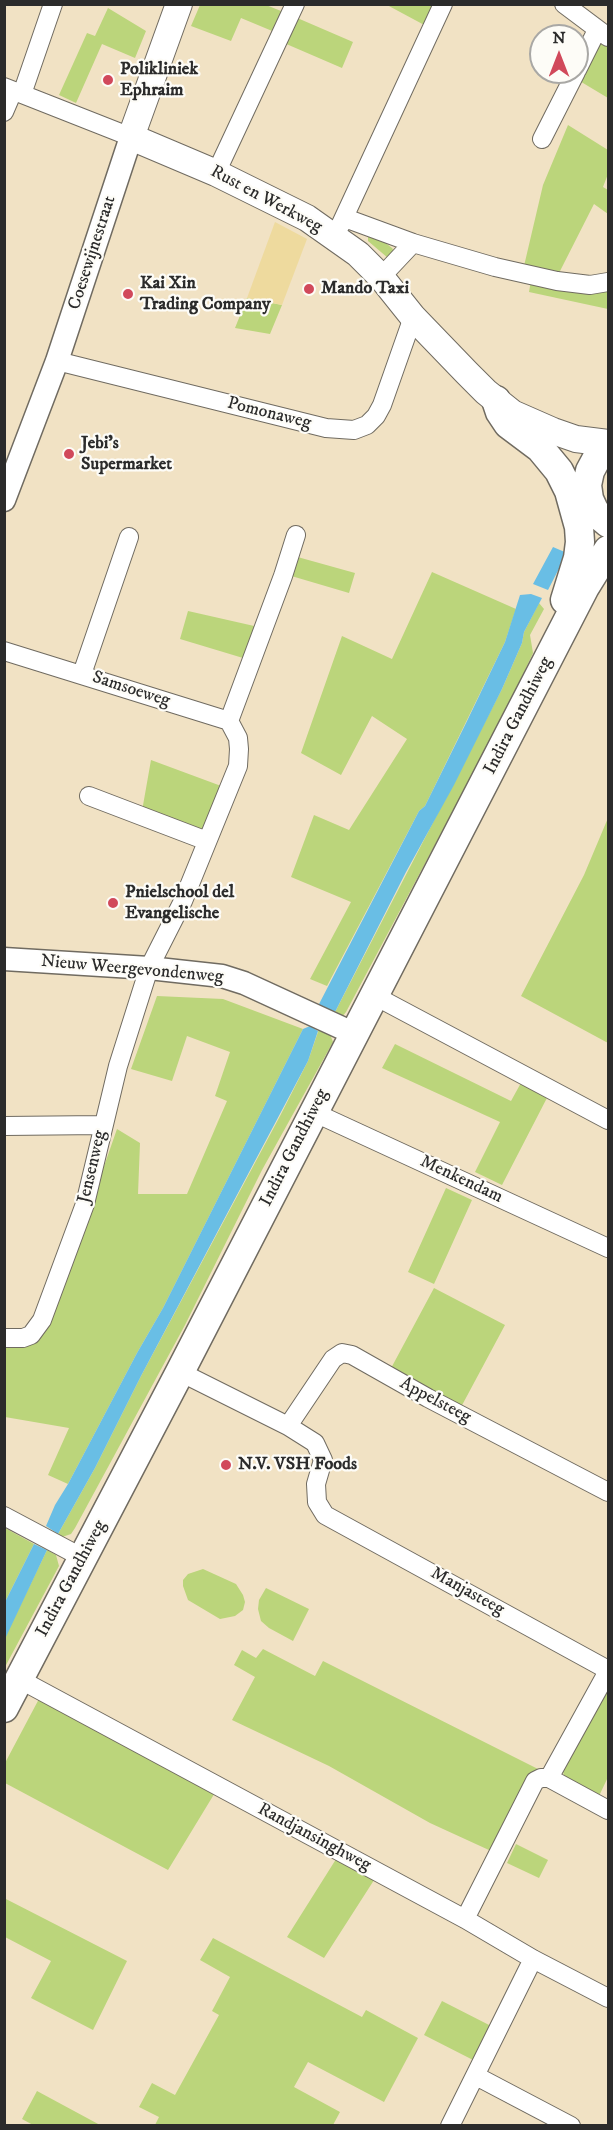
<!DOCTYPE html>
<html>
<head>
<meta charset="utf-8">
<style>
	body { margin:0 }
	#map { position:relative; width:613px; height:2130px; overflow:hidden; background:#f1e2c4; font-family:"IM FELL DW Pica",serif }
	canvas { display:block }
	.frame { position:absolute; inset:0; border:6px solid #2b2b2b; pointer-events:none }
	.north { position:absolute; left:529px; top:24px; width:60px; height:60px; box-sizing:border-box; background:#fdfcf7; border:2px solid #a9a8a5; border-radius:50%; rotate:0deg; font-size:16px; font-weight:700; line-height:24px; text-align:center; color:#2b2b2b }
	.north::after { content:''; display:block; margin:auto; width:21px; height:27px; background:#d1495b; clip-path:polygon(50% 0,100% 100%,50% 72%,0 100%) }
</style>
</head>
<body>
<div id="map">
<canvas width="613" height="2130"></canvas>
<div class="frame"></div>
<div class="north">N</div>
</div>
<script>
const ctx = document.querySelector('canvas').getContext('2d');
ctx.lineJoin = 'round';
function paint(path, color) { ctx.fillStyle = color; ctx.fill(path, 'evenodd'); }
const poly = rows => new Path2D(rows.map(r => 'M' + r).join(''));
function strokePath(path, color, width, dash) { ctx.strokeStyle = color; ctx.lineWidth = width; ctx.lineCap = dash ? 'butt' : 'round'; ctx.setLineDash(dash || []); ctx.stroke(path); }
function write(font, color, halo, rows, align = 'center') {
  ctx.font = font + ' "IM FELL DW Pica",serif'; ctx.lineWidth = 4.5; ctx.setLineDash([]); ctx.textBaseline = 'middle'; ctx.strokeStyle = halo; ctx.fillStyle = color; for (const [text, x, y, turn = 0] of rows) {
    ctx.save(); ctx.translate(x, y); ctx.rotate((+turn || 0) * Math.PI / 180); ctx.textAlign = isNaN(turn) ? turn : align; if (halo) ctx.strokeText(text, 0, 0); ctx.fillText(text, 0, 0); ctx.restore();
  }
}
const green = poly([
	[200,5,266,5,286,13,277,33,241,18,231,41,191,26],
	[387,5,439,5,428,27],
	[108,8,146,31,135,58,102,44,76,103,59,95,87,33,95,36],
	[295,17,353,42,342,68,284,43],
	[597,43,608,43,608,98,578,80],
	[568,125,608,150,608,174,603,187,608,190,608,214,594,204,558,275,524,266,543,185],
	[368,236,371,236,383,241,392,248,394,251,388,258,368,241],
	[531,280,608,290,608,309,529,292],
	[247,298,282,305,270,334,235,328],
	[294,556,355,573,349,593,288,575],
	[432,572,516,609,505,642,425,806,419,811,327,986,310,979,351,902,291,877,314,815,349,830,407,739,372,716,341,775,301,753,342,636,392,659],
	[539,603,544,609,530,635,533,653,506,711,346,1012,342,1017,334,1014,502,689,522,643,524,632],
	[188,611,263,628,253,661,180,639],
	[151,760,232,790,213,835,142,811],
	[608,818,608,1043,521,996,584,875],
	[157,996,223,999,303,1029,163,1308,137,1353,68,1484,48,1475,69,1428,5,1417,4,1344,28,1342,72,1258,117,1129,140,1143,138,1194,187,1194,227,1101,215,1096,230,1052,187,1036,172,1081,131,1069],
	[319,1029,330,1034,333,1042,262,1170,185,1325,75,1528,71,1534,62,1537,58,1534,95,1468,141,1376,280,1116,308,1061],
	[395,1044,511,1101,522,1081,549,1094,502,1185,475,1172,500,1122,382,1068],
	[446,1188,472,1200,434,1284,408,1272],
	[434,1288,505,1325,460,1409,389,1372],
	[5,1528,34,1544,5,1602],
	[47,1550,56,1555,59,1566,5,1667,4,1639],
	[203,1569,236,1584,243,1595,245,1602,243,1610,235,1616,220,1619,188,1600,183,1586,183,1580,188,1574],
	[266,1588,309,1609,293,1641,269,1628,261,1621,258,1609,259,1600],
	[263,1649,315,1676,323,1661,538,1769,515,1813,502,1856,430,1823,329,1766,232,1720,255,1677,234,1665,242,1650,256,1658],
	[608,1684,608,1777,599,1796,565,1779,562,1768],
	[40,1697,216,1791,168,1870,5,1783,5,1763],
	[516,1844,548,1860,539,1878,507,1863],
	[338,1856,376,1877,324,1958,287,1937],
	[4,1898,127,1961,93,2030,31,1998,51,1961,5,1937],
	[213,1938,362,2017,366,2010,418,2038,384,2102,308,2062,294,2087,340,2112,333,2125,155,2125,159,2117,139,2107,152,2083,175,2095,219,2015,212,2011,230,1977,200,1960],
	[442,2001,493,2027,475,2061,424,2035],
	[37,2091,100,2125,33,2125,22,2119]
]);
const sand = poly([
	[275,222,307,239,282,305,247,298]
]);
const water = poly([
	[553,547,567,553,548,590,533,584],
	[531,594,542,598,524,632,522,643,502,689,454,785,406,872,334,1014,318,1006,419,811,425,806,467,721,505,642,520,595],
	[310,1026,318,1031,308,1061,141,1376,95,1468,58,1534,46,1526,55,1505,68,1484,137,1353,163,1308,303,1029],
	[34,1544,47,1550,5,1639,5,1602]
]);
const minor = poly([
	[564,4,608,37],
	[577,70,597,30],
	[4,87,131,137],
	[22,94,53,4],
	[4,112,13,91],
	[542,139,576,72],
	[216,173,295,4],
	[345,218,413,243,495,267,557,281,590,285,608,282],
	[340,226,443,4],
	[381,277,413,243],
	[57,361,326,428,354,430,367,425,376,416,382,405,413,317],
	[4,651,229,721,238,738,239,749,238,766,183,901,149,968,118,1066,85,1204,42,1320,31,1335,23,1338,4,1338],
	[82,674,129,537],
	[229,721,283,576,296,535],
	[89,796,207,841],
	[375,996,608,1120],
	[313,1112,608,1248],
	[4,1126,102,1125],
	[180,1372,288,1426,315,1443,323,1460,316,1484,317,1502,325,1515,608,1670],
	[288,1426,333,1359,342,1353,352,1355,428,1398,608,1492],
	[4,1516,83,1558],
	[19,1679,465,1919,533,1959,608,1998],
	[549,1778,608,1810],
	[465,1919,535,1781,541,1778,549,1778,608,1671],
	[476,2076,571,2126],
	[450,2126,533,1959]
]);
const tertiary = poly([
	[4,500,57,361,131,137],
	[4,959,149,968,222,976,244,983,355,1034]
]);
const secondary = poly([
	[179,4,131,137,216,173,307,218,358,254,381,277,413,317,467,373,486,392,511,412],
	[512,413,553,431,576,439,608,443]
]);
const primary = poly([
	[496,400,500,412,508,424,540,448,559,471,569,491,579,527,580,542,578,558,565,600],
	[608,449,597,458,590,471,587,485,589,499,595,512,608,523],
	[4,1708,180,1372,585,587,608,550]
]);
const markers = [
	[108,80,6,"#d1495b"],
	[309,289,6,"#d1495b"],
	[128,294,6,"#d1495b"],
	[69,454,6,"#d1495b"],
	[113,903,6,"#d1495b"],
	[226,1465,6,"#d1495b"]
];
const poiNames = [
	["Polikliniek",120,70],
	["Ephraim",120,91],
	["Kai Xin",140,284],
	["Trading Company",140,305],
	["Mando Taxi",321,289],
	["Jebi's",81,444],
	["Supermarket",81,465],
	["Pnielschool del",125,893],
	["Evangelische",125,914],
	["N.V. VSH Foods",238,1465]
];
const streetNames = [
	["Rust en Werkweg",266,200,28],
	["Coesewijnestraat",93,253,-72],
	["Pomonaweg",269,414,14],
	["Samsoeweg",131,690,18],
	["Indira Gandhiweg",519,716,-63],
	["Nieuw Weergevondenweg",132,970,5],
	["Indira Gandhiweg",295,1148,-63],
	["Jensenweg",93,1167,-77],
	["Menkendam",461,1180,25],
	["Appelsteeg",435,1401,28],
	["Indira Gandhiweg",72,1579,-62],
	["Manjasteeg",467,1592,29],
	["Randjansinghweg",314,1838,28]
];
paint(green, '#bbd57b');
paint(sand, '#eeda9e');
paint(water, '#69bee5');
strokePath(minor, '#706b61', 20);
strokePath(tertiary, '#706b61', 25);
strokePath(secondary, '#706b61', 28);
strokePath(primary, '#706b61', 31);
strokePath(minor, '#fff', 18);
strokePath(tertiary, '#fff', 22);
strokePath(secondary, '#fff', 26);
strokePath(primary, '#fff', 28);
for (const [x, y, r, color] of markers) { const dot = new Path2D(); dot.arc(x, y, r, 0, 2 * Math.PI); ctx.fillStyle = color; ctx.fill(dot); strokePath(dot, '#fdfcf7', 2); }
write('bold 18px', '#2b2b2b', '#fdfcf7', poiNames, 'left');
write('18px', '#2b2b2b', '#fdfcf7', streetNames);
</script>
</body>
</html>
